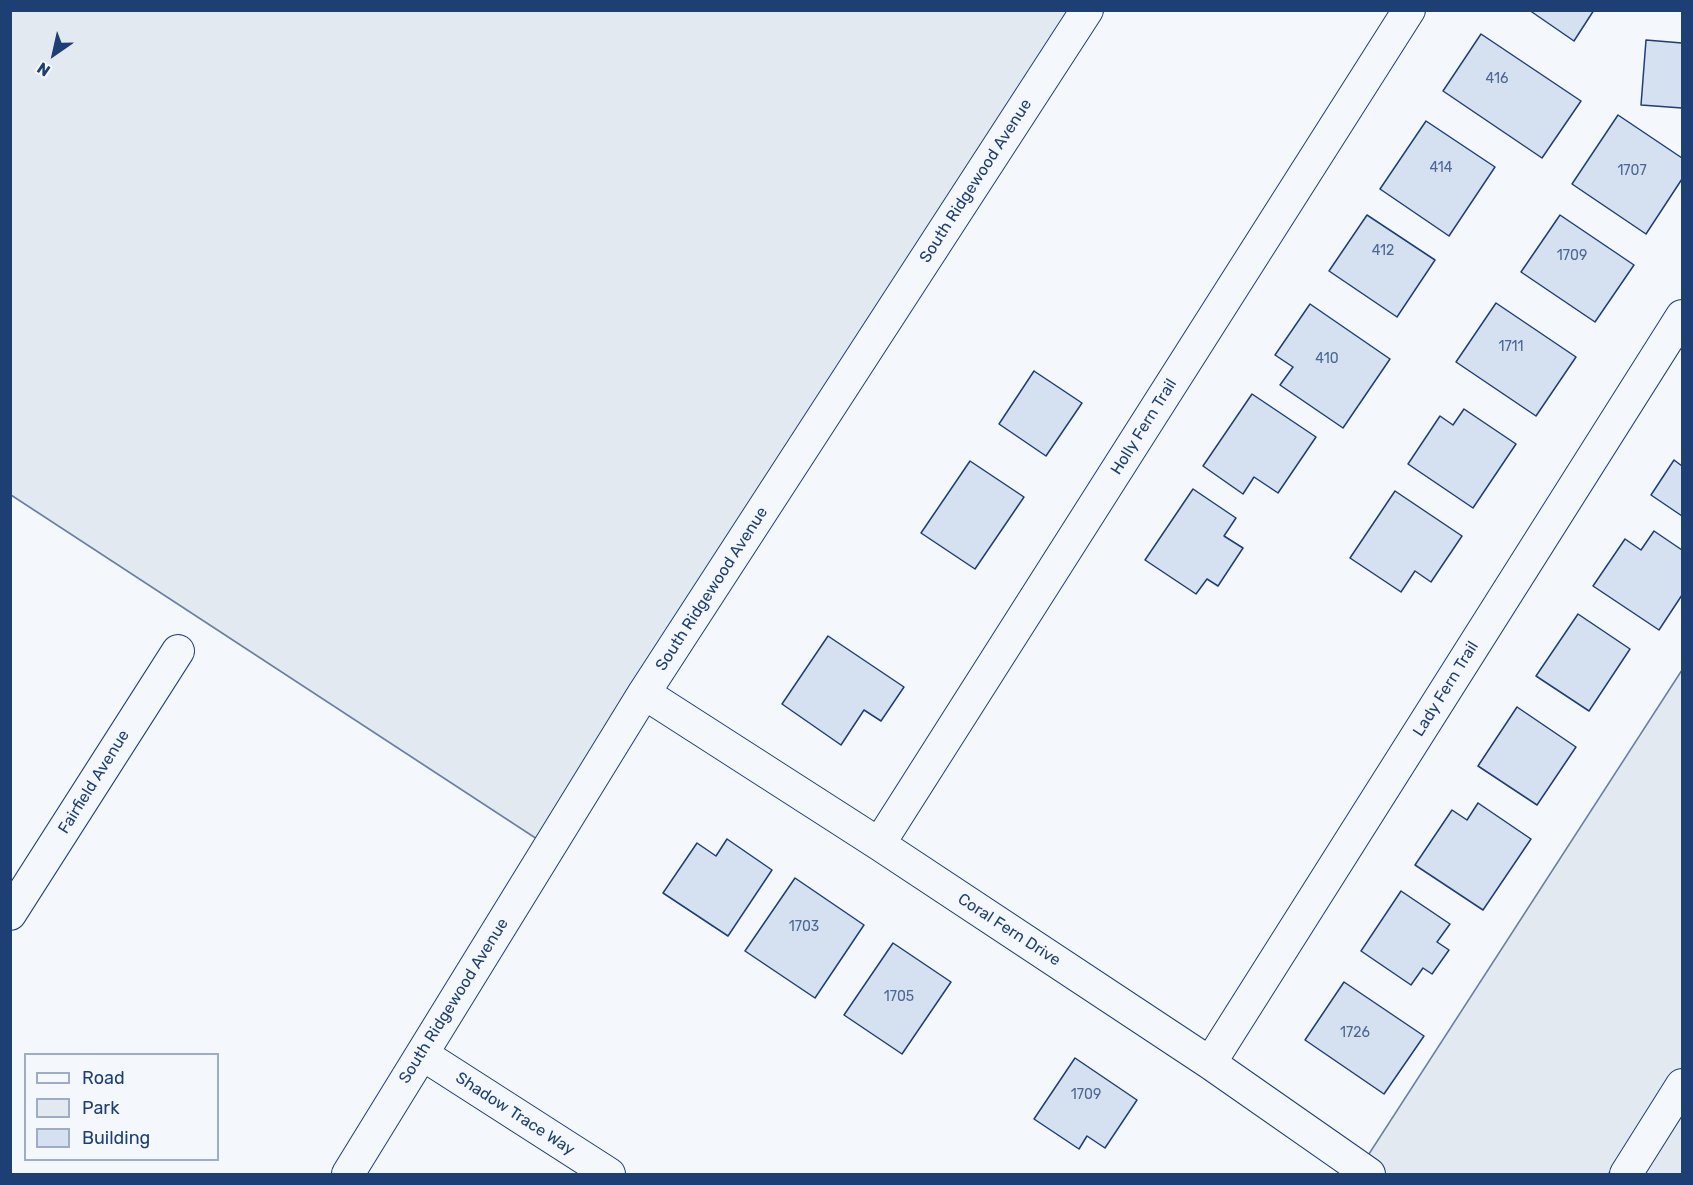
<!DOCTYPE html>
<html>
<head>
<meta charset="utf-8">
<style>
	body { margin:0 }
	#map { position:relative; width:1693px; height:1185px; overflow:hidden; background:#f4f7fb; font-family:Rubik,sans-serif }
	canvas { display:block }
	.frame { position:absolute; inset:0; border:12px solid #1d3f73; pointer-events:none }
	.legend { position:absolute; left:24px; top:1053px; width:195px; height:108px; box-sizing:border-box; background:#f4f7fb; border:2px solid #9eadc5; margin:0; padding:8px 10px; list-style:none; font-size:18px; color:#1d3f73 }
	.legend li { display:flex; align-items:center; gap:12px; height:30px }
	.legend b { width:30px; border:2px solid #9eadc5 }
	.north { position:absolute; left:24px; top:24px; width:60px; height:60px; -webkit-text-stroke:4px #f4f7fb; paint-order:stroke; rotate:214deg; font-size:16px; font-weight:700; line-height:24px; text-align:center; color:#1d3f73 }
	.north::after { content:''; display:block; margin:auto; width:21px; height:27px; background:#1d3f73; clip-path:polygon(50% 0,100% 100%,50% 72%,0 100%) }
</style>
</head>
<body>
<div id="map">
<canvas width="1693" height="1185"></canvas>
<div class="frame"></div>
<ul class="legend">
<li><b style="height:8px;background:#f4f7fb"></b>Road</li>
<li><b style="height:16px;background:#e3e9f0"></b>Park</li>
<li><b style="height:16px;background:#d5e0f0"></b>Building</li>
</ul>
<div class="north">N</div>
</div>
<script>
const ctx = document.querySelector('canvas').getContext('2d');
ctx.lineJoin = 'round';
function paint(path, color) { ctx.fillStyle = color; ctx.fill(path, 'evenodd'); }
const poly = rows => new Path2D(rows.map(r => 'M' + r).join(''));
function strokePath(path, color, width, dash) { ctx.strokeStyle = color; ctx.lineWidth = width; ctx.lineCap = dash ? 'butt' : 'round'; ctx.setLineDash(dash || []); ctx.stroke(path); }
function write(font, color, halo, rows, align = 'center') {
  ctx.font = font + ' Rubik,sans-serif'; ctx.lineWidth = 4.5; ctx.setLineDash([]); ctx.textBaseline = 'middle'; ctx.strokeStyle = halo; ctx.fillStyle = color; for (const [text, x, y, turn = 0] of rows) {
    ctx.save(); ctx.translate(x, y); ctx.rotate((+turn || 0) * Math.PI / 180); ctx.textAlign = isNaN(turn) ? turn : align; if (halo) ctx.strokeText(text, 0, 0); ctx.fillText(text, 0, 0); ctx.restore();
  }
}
const green = poly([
	[10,11,1070,11,537,839,11,495,10,11],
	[1682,670,1682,1174,1613,1174,1610,1172,1608,1174,1356,1174,1682,670]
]);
const building = poly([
	[1529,10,1594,10,1574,41,1529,10],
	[1481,34,1581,101,1542,158,1443,91,1481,34],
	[1646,40,1682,43,1682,108,1641,105,1646,40],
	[1618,115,1682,158,1682,179,1646,234,1572,184,1618,115],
	[1426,121,1495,167,1449,236,1380,189,1426,121],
	[1367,215,1435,260,1397,317,1329,271,1367,215],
	[1560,215,1634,265,1595,322,1521,272,1560,215],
	[1496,303,1576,357,1536,416,1456,362,1496,303],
	[1310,304,1390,359,1343,428,1280,385,1293,367,1275,355,1310,304],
	[1034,371,1082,403,1046,456,999,424,1034,371],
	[1252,394,1316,437,1278,493,1254,477,1243,494,1203,466,1252,394],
	[1464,409,1516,444,1473,508,1408,464,1440,416,1453,425,1464,409],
	[1674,460,1682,466,1682,516,1651,495,1674,460],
	[970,461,1024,497,975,569,921,533,970,461],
	[1193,489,1236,518,1224,536,1243,548,1218,586,1207,579,1196,594,1145,560,1193,489],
	[1395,491,1462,536,1431,582,1415,571,1401,592,1350,558,1395,491],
	[1654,531,1682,550,1682,595,1659,630,1593,586,1625,539,1641,550,1654,531],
	[1578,614,1630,649,1589,711,1536,676,1578,614],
	[828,636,904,687,881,721,864,710,841,745,782,704,828,636],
	[1517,707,1576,747,1537,805,1478,766,1517,707],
	[1478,803,1531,839,1483,910,1415,865,1452,810,1467,820,1478,803],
	[727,839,772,870,728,936,663,893,697,843,716,856,727,839],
	[795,878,864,925,815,998,745,951,795,878],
	[1401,891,1450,924,1437,942,1449,950,1432,974,1423,968,1411,985,1361,951,1401,891],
	[893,943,951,982,902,1054,844,1015,893,943],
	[1344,982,1424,1036,1384,1094,1305,1040,1344,982],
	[1075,1058,1137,1100,1105,1148,1087,1136,1079,1149,1034,1119,1075,1058]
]);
const minor = poly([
	[644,693,879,844,1210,1063,1369,1174],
	[879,844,1409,10],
	[10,914,178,651],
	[422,1054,609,1174],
	[1210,1063,1682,316],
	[348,1174,644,693,1087,10],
	[1626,1174,1682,1085]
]);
const numberNames = [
	["416",1497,79],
	["414",1441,168],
	["1707",1632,171],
	["412",1383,251],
	["1709",1572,256],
	["1711",1511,347],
	["410",1327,359],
	["1703",804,927],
	["1705",899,997],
	["1726",1355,1033],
	["1709",1086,1095]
];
const streetNames = [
	["South Ridgewood Avenue",976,181,-57],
	["Holly Fern Trail",1144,427,-58],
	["South Ridgewood Avenue",712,589,-57],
	["Lady Fern Trail",1446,689,-58],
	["Fairfield Avenue",94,782,-58],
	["Coral Fern Drive",1009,930,33],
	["South Ridgewood Avenue",454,1001,-58],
	["Shadow Trace Way",515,1114,33]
];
paint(green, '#e3e9f0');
strokePath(green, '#687fa3', 1.5);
paint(building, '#d5e0f0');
strokePath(building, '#1d3f73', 1.5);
strokePath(minor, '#1d3f73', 34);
strokePath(minor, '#f4f7fb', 32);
write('14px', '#4b6792', null, numberNames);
write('16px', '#1d3f73', '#f4f7fb', streetNames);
</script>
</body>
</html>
